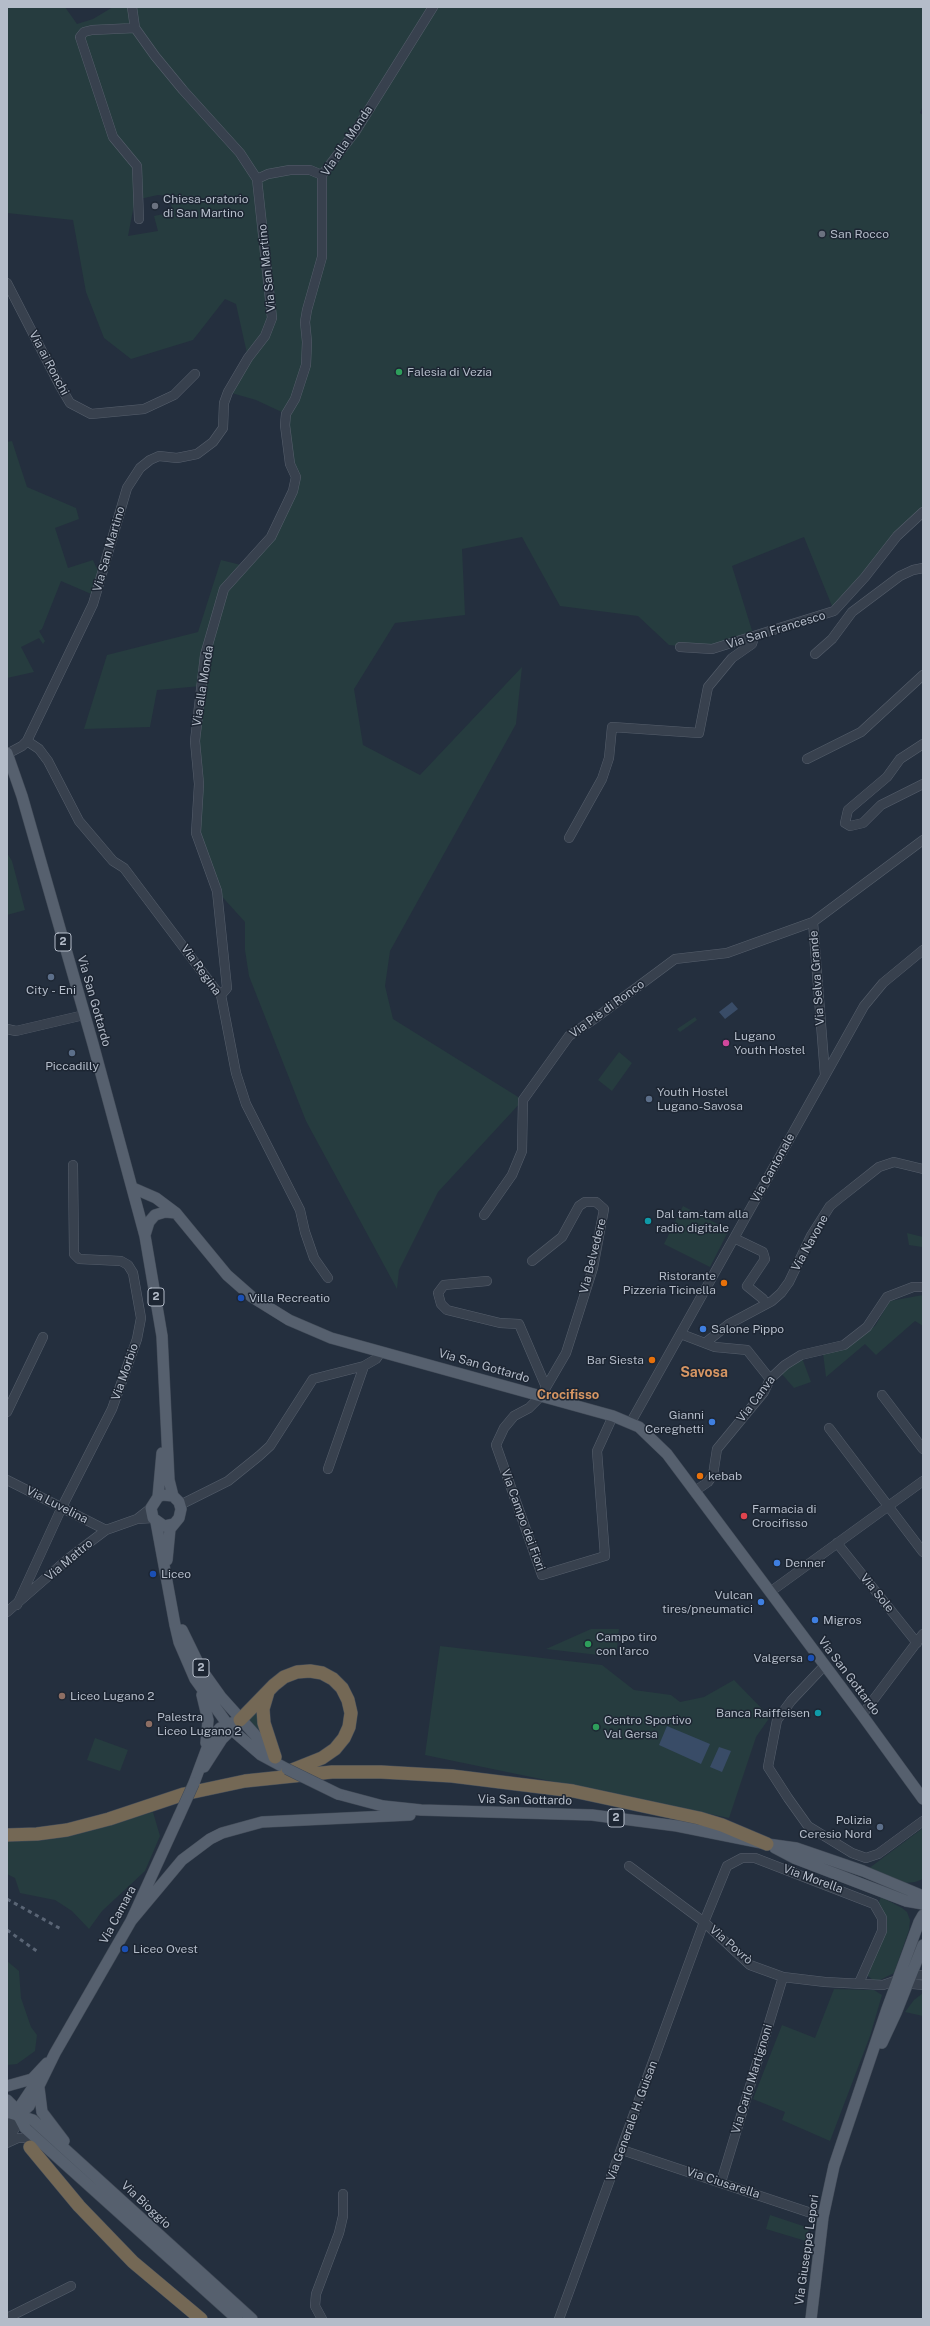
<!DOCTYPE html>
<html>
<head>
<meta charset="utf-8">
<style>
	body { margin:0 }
	#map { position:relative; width:930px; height:2326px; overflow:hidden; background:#242f3e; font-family:"Public Sans",sans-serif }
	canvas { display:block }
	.frame { position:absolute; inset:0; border:8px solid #b4bcc9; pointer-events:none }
</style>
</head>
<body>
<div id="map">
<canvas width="930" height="2326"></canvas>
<div class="frame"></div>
</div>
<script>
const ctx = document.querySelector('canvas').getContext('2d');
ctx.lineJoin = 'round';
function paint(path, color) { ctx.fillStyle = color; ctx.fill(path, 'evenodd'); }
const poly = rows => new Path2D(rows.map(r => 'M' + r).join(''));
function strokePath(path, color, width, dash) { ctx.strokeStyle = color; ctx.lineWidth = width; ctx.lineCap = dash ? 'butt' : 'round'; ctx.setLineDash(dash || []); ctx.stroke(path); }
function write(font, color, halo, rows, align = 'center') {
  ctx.font = font + ' "Public Sans",sans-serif'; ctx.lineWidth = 3; ctx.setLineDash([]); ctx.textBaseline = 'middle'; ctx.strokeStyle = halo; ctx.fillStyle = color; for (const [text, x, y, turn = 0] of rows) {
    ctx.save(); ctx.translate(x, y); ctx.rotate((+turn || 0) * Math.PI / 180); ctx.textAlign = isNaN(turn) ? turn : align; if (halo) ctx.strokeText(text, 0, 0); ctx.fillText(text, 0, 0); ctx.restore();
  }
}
const green = poly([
	[7,7,65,7,77,24,93,19,113,7,923,7,923,106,920,113,923,115,923,512,834,611,804,537,732,566,754,637,712,649,669,645,638,616,560,606,522,537,462,549,465,615,395,623,354,689,363,745,420,775,522,667,516,724,390,951,385,986,393,1019,523,1100,438,1192,399,1270,397,1289,306,1121,249,976,245,950,245,922,217,891,196,833,195,741,201,686,157,690,150,727,84,729,107,655,198,632,221,560,245,566,271,537,293,491,286,414,256,400,228,392,248,358,236,304,225,299,193,340,131,359,104,338,86,292,73,220,7,213],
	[158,195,169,196,173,212,154,216,158,231,128,236,135,200],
	[12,441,27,487,76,508,79,519,55,528,68,568,93,560,96,567,103,572,96,596,61,581,42,629,39,631,45,641,43,644,39,638,21,647,34,672,7,678,7,442],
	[7,853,12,861,25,910,7,915],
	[695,1017,697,1020,680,1032,677,1029],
	[619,1052,632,1063,612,1091,598,1080],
	[683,1206,729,1230,710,1267,664,1244],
	[907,1233,923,1237,922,1247,909,1245],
	[923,1295,923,1326,915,1321,876,1355,865,1344,826,1377,823,1353,845,1347,875,1326,890,1301],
	[802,1358,811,1382,794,1388,781,1373],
	[591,1629,619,1629,616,1657,546,1649],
	[440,1646,602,1665,634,1690,671,1695,680,1702,704,1697,734,1680,770,1717,756,1737,729,1818,425,1755],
	[256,1710,260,1732,260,1733,248,1722],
	[95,1738,128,1750,120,1771,87,1760],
	[153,1812,160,1836,145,1871,102,1911,89,1929,72,1911,55,1900,20,1893,15,1878,7,1874,7,1842,73,1835],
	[923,1828,923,1879,915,1882,905,1883,868,1869],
	[881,1897,902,1908,907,1912,910,1920,909,1930,894,1973,880,1980,873,1980,868,1976,867,1970,886,1924,882,1909,878,1904],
	[7,1961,19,1971,21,1998,31,2027,37,2035,35,2051,17,2064,7,2065],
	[834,1989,874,1990,882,1995,870,2036,830,2141,782,2120,785,2112,753,2099,782,2025,815,2038],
	[923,1993,923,2016,905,2012,914,2000],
	[770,2215,809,2228,806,2241,766,2229]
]);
const water = poly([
	[732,1002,738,1009,725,1019,719,1012],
	[667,1726,710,1744,701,1764,659,1745],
	[719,1747,731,1751,722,1772,710,1767]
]);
const minor = poly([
	[135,28,92,30,84,32,80,37,113,137,137,166,139,219],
	[257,179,268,174,290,170,310,170,322,175],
	[7,283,60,386,70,403,91,414,144,409,174,395,195,374],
	[680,647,712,649,834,611,865,577,897,536,923,512],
	[815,654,832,639,852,612,900,576,913,570,923,568],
	[27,741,39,749,48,761,79,821,113,861,124,868,215,989,221,995,236,1073,246,1104,300,1210,305,1232,314,1258,328,1278],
	[923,744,900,759,887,777,848,810,845,823,850,826,863,823,881,805,923,784],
	[7,754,22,746,27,741,93,604,127,488,140,468,150,460,159,456,177,458,197,454,213,442,223,428,224,403,228,392,248,358,265,336,272,318,257,179,240,153,183,90,155,56,135,28,132,7],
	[807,759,861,732,923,675],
	[569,838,602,779,609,758,612,727,699,733,708,687,732,658,752,644,754,637],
	[221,995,227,988,217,891,196,833,199,784,195,741,205,655,224,589,271,537,293,491,296,477,290,464,285,425,286,414,295,399,306,365,307,342,305,322,307,310,322,257,322,175,355,132,433,7],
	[7,1029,16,1031,84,1015],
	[825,1075,813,922,923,840],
	[484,1215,512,1175,522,1151,523,1100,569,1036,597,1017,675,959,727,953,813,922],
	[734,1238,763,1252,765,1259,747,1286,763,1299],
	[532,1261,562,1237,579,1206,585,1202,596,1202,604,1209,593,1268,566,1353,541,1396,529,1408,514,1416,504,1428,496,1445,542,1575,605,1556,597,1451,613,1416],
	[487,1281,444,1285,438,1293,441,1304,447,1310,500,1323,519,1324,546,1387],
	[681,1334,715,1347,747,1350,770,1379],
	[705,1343,729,1324,772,1301,781,1293,789,1282,811,1236,830,1206,841,1197,879,1167,894,1162,923,1169],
	[882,1395,923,1449],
	[7,1412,43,1337],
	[631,1422,864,1006,883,983,923,950],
	[829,1428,923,1552],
	[328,1469,364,1366],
	[7,1480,106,1530],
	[695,1491,708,1482,713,1475,717,1449,764,1392,770,1379,785,1365,801,1355,844,1345,867,1327,887,1297,913,1287,923,1287],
	[180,1505,228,1481,259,1456,270,1446,313,1379,364,1366,376,1359,381,1352],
	[151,1508,137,1519,153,1518],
	[837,1543,917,1643],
	[770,1592,923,1481],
	[17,1605,62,1507,112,1409,137,1339,141,1318,133,1273,128,1265,121,1261,79,1259,74,1254,73,1165],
	[7,1612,69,1558,106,1530,137,1519],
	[825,1665,791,1701,777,1720,768,1767,788,1798,808,1826,852,1853,866,1858,878,1854,923,1821],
	[862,1715,923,1634],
	[629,1866,704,1922,750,1965,783,1977,825,1982,883,1985,912,1975,923,1975],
	[903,1983,923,1985],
	[7,2126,18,2116],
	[7,2141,17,2125,18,2116],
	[7,2143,18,2138,36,2138],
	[622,2150,823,2217],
	[721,2182,783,1977],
	[7,2318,71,2286],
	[322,2319,315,2306,316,2294,339,2233,343,2216,343,2194],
	[559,2319,704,1922,727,1866,742,1858,755,1858,874,1904,882,1918,882,1931,859,1983]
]);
const major = poly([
	[7,753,22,796,93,1044,145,1236,162,1336,169,1480,173,1496],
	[133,1188,156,1198,176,1213,227,1275,252,1297,289,1320,331,1338,613,1416,639,1427,667,1454,862,1715,923,1799],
	[145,1235,149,1222,155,1215,165,1212,176,1213],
	[158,1497,162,1453],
	[156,1522,175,1625,179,1642,195,1679,231,1729,261,1755,287,1769],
	[167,1560,170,1529,179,1518,181,1509,179,1502,173,1496,163,1495,158,1497,151,1508,153,1518,164,1526,173,1524],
	[182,1630,201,1669,221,1697,275,1757],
	[202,1695,208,1720,206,1743],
	[204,1767,222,1739,236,1725],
	[194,1783,210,1740,220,1728,234,1722],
	[338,1794,383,1806,421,1810,592,1815,677,1826,767,1844,796,1848,863,1871,923,1896],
	[775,1848,794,1858,906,1901,923,1904],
	[131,1921,182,1860,210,1839,222,1833,262,1822,410,1815],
	[882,2043,896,2013,923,1945],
	[7,2086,32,2079,47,2063],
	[39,2088,42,2112,64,2141],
	[7,2100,14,2107,25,2128,237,2319],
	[7,2112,33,2120,252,2319],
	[18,2116,29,2106,55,2053,131,1921,179,1816],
	[18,2116,21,2105,33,2087],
	[811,2319,823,2217,834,2166,887,2009,919,1922,923,1915]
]);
const highway = poly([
	[268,1692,263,1709,264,1723,275,1757],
	[240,1720,274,1685,284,1677,297,1672,310,1671,322,1673,333,1679,342,1688,348,1700,351,1713,349,1727,344,1738,335,1749,322,1758,287,1772],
	[7,1835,37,1834,67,1830,109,1819,184,1794,245,1781,332,1772,381,1772,452,1776,573,1791,699,1818,722,1825,767,1844],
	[30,2147,79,2206,133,2262,201,2319]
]);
const rail = poly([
	[7,1899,61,1929],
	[7,1930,38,1952]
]);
const majorBridge = poly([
	[287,1769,338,1794],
	[179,1816,194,1783]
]);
const markers = [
	[155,206,4,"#6b7280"],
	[822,234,4,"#6b7280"],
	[399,372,4,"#2e9e5b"],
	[51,977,4,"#5c6f8a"],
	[726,1043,4,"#d1479c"],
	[72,1053,4,"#5c6f8a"],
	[649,1099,4,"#5c6f8a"],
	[648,1221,4,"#0f9aa8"],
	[724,1283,4,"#e8710a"],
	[241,1298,4,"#1a4fb4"],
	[703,1329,4,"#3f7fe0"],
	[652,1360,4,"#e8710a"],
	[712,1422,4,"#3f7fe0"],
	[700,1476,4,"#e8710a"],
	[744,1516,4,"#e0444e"],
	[777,1563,4,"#3f7fe0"],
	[153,1574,4,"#1a4fb4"],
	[761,1602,4,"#3f7fe0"],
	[815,1620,4,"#3f7fe0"],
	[588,1644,4,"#2e9e5b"],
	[811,1658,4,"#1a4fb4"],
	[62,1696,4,"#8d6e63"],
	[818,1713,4,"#0f9aa8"],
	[149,1724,4,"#8d6e63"],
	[596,1727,4,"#2e9e5b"],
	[880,1827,4,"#5c6f8a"],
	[125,1949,4,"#1a4fb4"]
];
const shields = [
	[63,942,16],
	[156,1297,16],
	[201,1668,16],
	[616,1818,16]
];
const shieldNames = [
	["2",63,942],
	["2",156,1297],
	["2",201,1668],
	["2",616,1818]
];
const streetNames = [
	["Via alla Monda",347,141,-56],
	["Via San Martino",267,268,-96],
	["Via ai Ronchi",49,363,62],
	["Via San Martino",109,549,-74],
	["Via San Francesco",776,630,-17],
	["Via alla Monda",203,686,-81],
	["Via Regina",201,970,54],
	["Via Selva Grande",817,978,-94],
	["Via San Gottardo",94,1001,74],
	["Via Piè di Ronco",607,1009,-36],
	["Via Cantonale",773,1168,-61],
	["Via Navone",810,1243,-61],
	["Via Belvedere",593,1256,-76],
	["Via San Gottardo",484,1366,16],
	["Via Morbio",125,1372,-71],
	["Via Canva",756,1399,-53],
	["Via Luvelina",57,1505,27],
	["Via Campo dei Fiori",523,1520,70],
	["Via Mattro",69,1560,-40],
	["Via Sole",877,1593,51],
	["Via San Gottardo",849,1676,53],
	["Via San Gottardo",525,1800,1],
	["Via Morella",813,1879,20],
	["Via Camara",118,1915,-62],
	["Via Povrò",731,1945,41],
	["Via Carlo Martignoni",752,2079,-73],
	["Via Generale H. Guisan",632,2121,-70],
	["Via Ciusarella",723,2183,18],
	["Via Bioggio",146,2205,43],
	["Via Giuseppe Lepori",807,2250,-82]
];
const poiNames = [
	["Chiesa-oratorio",163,199],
	["di San Martino",163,213],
	["San Rocco",830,234],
	["Falesia di Vezia",407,372],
	["City - Eni",51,990,"center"],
	["Lugano",734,1036],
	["Youth Hostel",734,1050],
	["Piccadilly",72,1066,"center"],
	["Youth Hostel",657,1092],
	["Lugano-Savosa",657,1106],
	["Dal tam-tam alla",656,1214],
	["radio digitale",656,1228],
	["Ristorante",716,1276,"right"],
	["Pizzeria Ticinella",716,1290,"right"],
	["Villa Recreatio",249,1298],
	["Salone Pippo",711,1329],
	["Bar Siesta",644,1360,"right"],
	["Gianni",704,1415,"right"],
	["Cereghetti",704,1429,"right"],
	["kebab",708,1476],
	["Farmacia di",752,1509],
	["Crocifisso",752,1523],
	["Denner",785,1563],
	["Liceo",161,1574],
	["Vulcan",753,1595,"right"],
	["tires/pneumatici",753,1609,"right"],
	["Migros",823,1620],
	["Campo tiro",596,1637],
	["con l'arco",596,1651],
	["Valgersa",803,1658,"right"],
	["Liceo Lugano 2",70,1696],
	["Banca Raiffeisen",810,1713,"right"],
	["Palestra",157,1717],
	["Liceo Lugano 2",157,1731],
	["Centro Sportivo",604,1720],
	["Val Gersa",604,1734],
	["Polizia",872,1820,"right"],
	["Ceresio Nord",872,1834,"right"],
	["Liceo Ovest",133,1949]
];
const neighbourhoodNames = [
	["Crocifisso",568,1395]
];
const quarterNames = [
	["Savosa",704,1373]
];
paint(green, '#263c3f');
paint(water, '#394c67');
strokePath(minor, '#565f6c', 10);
strokePath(major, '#414a57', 12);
strokePath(highway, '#434c59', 14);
strokePath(minor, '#38414e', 9);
strokePath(major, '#56606e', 11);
strokePath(highway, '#746855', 13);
strokePath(rail, '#5a6575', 3, [4, 4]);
strokePath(majorBridge, '#414a57', 12, []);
strokePath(majorBridge, '#56606e', 11);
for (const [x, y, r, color] of markers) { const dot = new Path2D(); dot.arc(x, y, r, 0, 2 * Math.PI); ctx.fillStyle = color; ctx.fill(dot); strokePath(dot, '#1d2633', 1.5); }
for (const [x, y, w] of shields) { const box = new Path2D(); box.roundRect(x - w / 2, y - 9, w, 18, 3); ctx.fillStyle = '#1d2633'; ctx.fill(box); strokePath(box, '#b4bcc9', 1); }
write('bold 11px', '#b4bcc9', null, shieldNames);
write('12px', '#b4bcc9', '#1d2633', streetNames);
write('12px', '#b4bcc9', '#1d2633', poiNames, 'left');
write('bold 13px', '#d59563', '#1d2633', neighbourhoodNames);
write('bold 14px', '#d59563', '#1d2633', quarterNames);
</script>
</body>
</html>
